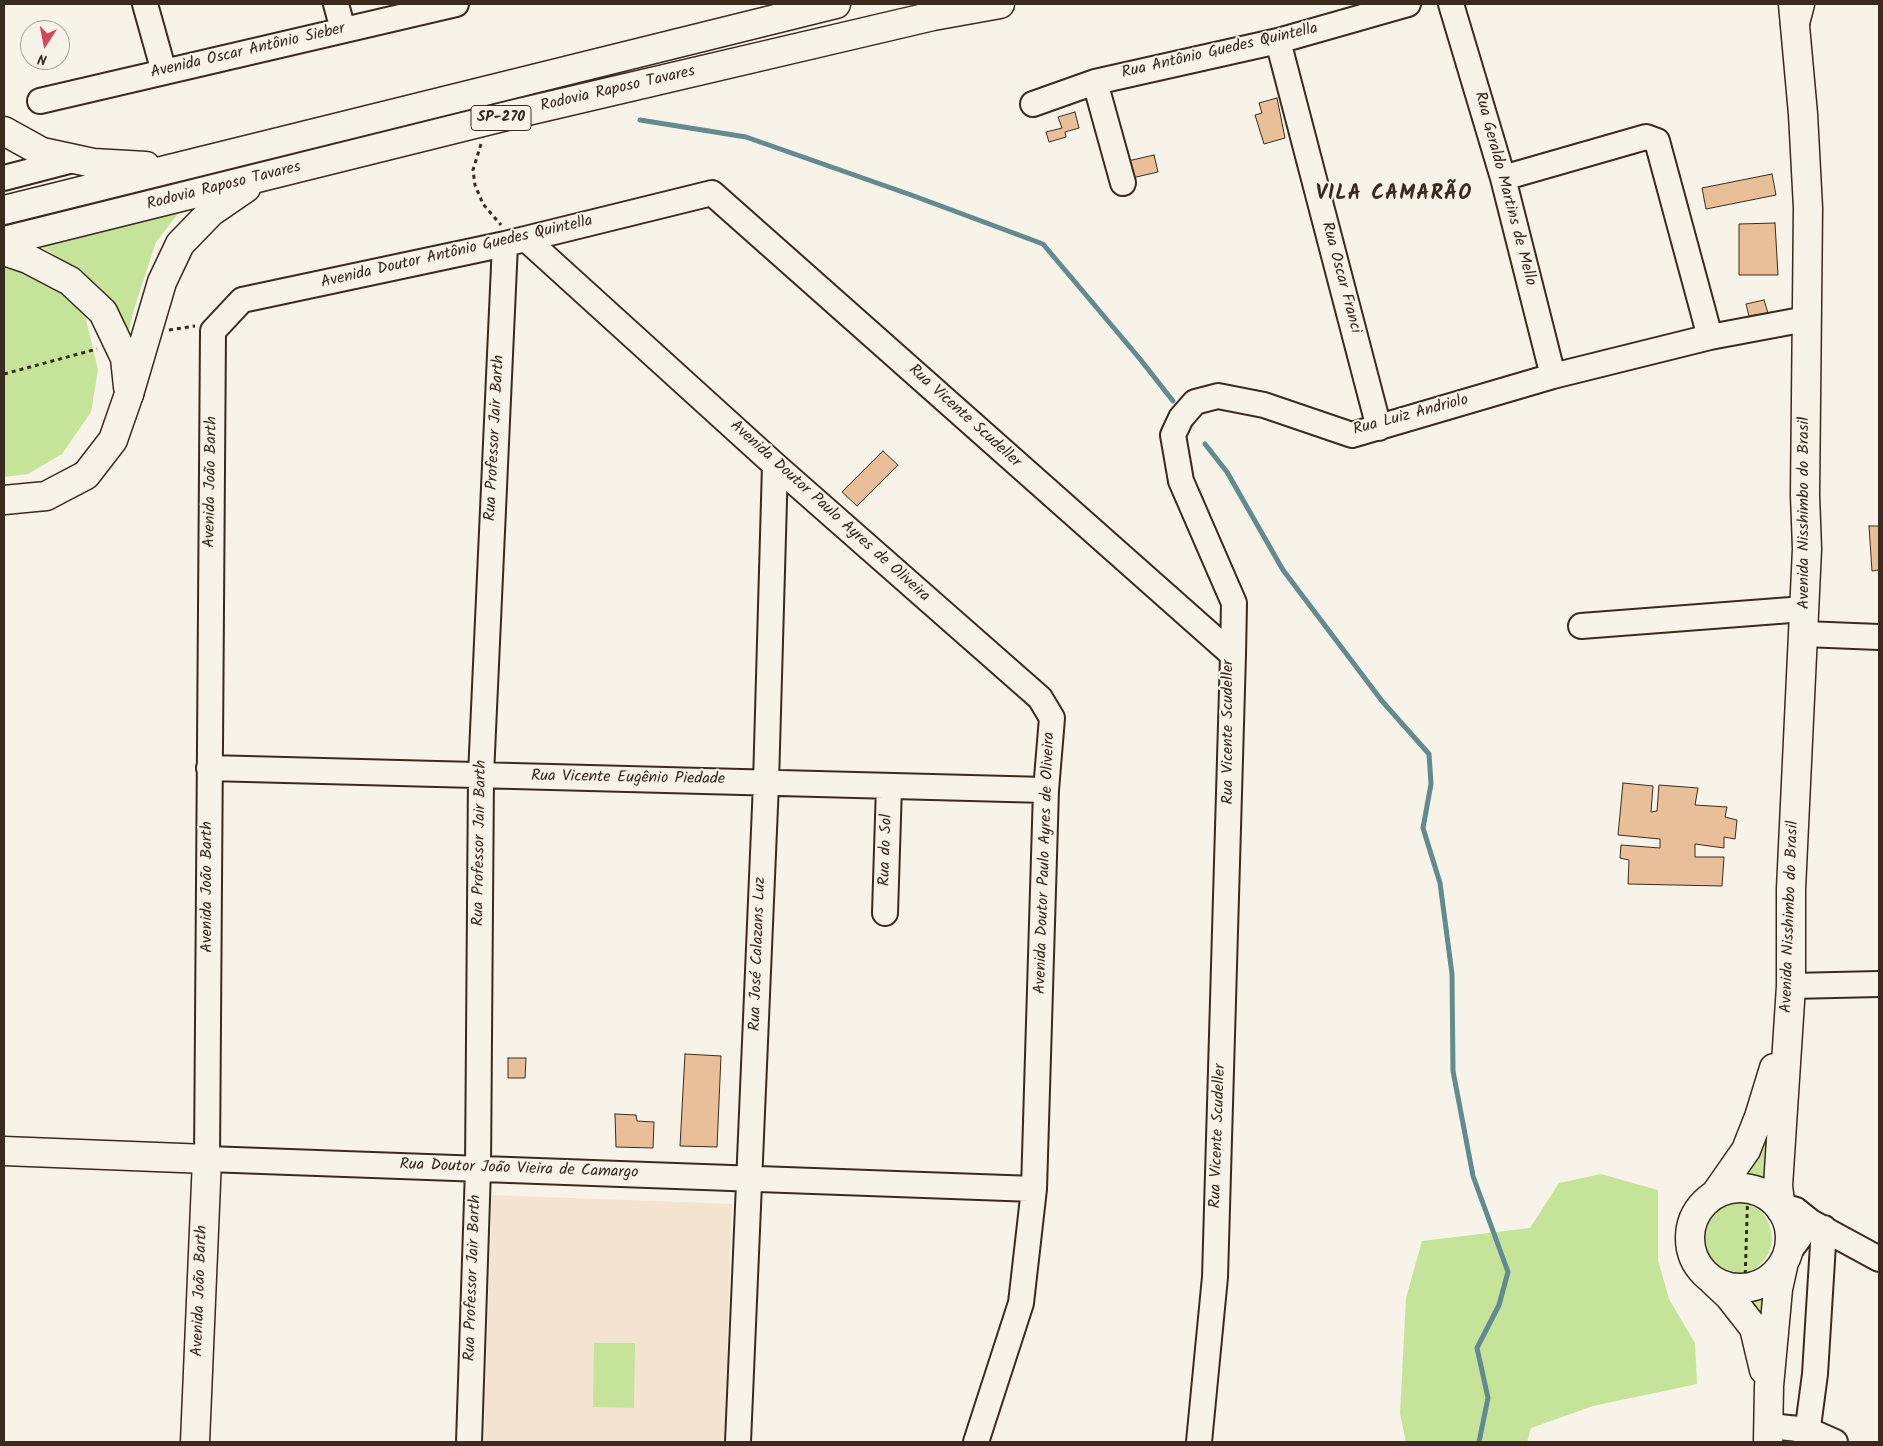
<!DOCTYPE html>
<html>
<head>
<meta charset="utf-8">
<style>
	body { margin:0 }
	#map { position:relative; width:1883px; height:1446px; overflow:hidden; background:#f7f3e8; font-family:Kalam,sans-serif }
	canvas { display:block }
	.frame { position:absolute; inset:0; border:5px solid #3b2a1e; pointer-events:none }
	.north { position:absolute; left:20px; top:20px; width:50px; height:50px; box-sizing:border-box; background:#f7f3e8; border:1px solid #aca397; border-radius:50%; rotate:191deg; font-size:14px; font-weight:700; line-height:20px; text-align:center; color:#3b2a1e }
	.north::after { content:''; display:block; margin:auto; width:18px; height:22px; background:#d1495b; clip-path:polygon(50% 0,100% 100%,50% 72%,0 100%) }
</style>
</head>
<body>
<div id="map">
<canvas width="1883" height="1446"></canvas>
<div class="frame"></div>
<div class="north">N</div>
</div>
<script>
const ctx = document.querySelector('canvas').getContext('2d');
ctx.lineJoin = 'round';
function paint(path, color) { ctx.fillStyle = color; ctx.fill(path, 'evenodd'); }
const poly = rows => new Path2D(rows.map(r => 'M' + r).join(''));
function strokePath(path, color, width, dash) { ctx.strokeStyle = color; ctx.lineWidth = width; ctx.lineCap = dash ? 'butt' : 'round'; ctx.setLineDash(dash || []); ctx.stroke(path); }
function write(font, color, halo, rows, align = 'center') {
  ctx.font = font + ' Kalam,sans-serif'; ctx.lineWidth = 4; ctx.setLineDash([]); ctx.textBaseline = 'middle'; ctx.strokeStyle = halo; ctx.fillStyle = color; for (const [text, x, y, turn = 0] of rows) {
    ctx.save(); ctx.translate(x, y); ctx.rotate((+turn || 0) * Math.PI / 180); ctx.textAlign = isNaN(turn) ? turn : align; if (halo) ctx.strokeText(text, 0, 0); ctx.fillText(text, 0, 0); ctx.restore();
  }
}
const built = poly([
	[492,1195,732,1204,724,1442,484,1442]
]);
const green = poly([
	[181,210,156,242,134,309,125,347,104,299,61,259,26,237],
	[4,262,55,286,85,315,98,370,91,412,62,454,28,474,4,477],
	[1778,1072,1766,1185,1758,1178,1742,1174],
	[1601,1174,1658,1190,1658,1260,1669,1299,1695,1343,1697,1384,1593,1406,1531,1428,1527,1442,1406,1442,1400,1414,1406,1298,1422,1241,1530,1228,1559,1183],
	'1700 1238a36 36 0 1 1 72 0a36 36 0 1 1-72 0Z',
	[1766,1287,1764,1338,1735,1294,1750,1293],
	[594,1343,635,1343,634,1408,593,1407]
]);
const stream = poly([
	[640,120,746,137,914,196,1043,244,1140,359,1173,401],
	[1205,444,1227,472,1283,570,1382,701,1429,754,1431,784,1423,828,1440,883,1452,974,1453,1071,1473,1176,1508,1272,1499,1305,1477,1348,1488,1398,1479,1442]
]);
const building = poly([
	[1277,98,1285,138,1264,144,1255,115,1262,113,1259,103,1277,98],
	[1075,112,1079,128,1065,132,1066,137,1049,142,1046,132,1062,128,1058,117,1075,112],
	[1154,155,1158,172,1132,178,1128,161,1154,155],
	[1772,174,1776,195,1706,209,1702,188,1772,174],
	[1775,223,1778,275,1739,275,1739,224,1775,223],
	[1764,300,1768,313,1749,316,1746,304,1764,300],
	[883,451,898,465,857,506,842,492,883,451],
	[1869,526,1879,526,1879,570,1872,571,1869,526],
	[1623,783,1653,786,1651,812,1657,811,1659,785,1698,788,1695,805,1727,807,1725,817,1737,820,1735,839,1724,837,1724,848,1695,844,1695,857,1724,857,1722,886,1628,884,1629,860,1620,858,1621,845,1660,848,1660,839,1618,835,1623,783],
	[685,1054,721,1056,717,1147,680,1146,685,1054],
	[508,1058,526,1058,525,1078,508,1078,508,1058],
	[615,1114,636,1115,637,1121,654,1122,653,1148,616,1147,615,1114]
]);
const path = poly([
	[481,144,473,170,475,185,483,204,501,225],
	[169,330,195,326],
	[4,374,97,349],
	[1745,1282,1748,1186]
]);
const minor = poly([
	[145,4,164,72],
	[336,4,343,30],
	[1451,4,1503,178,1553,376],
	[1278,41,1379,428],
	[1095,82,1123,183],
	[40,101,456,4],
	[1033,104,1095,82,1278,41,1408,4],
	[4,178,77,159],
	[1503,178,1646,137,1657,141,1710,337],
	[526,239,775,465,1040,698,1052,718,1046,790,1034,1189,1021,1303,976,1442],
	[1581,626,1804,609],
	[1804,634,1879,637],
	[1233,655,1234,603,1181,481,1173,435,1181,418,1195,402,1218,396,1264,405,1352,435,1553,376,1710,337,1806,319],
	[209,768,1046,790],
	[885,913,889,786],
	[1791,986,1879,984],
	[1034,1189,207,1159,213,331,242,300,505,244,712,193,1233,655,1215,1277,1199,1442],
	[1783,1212,1786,1207,1796,1210,1811,1222,1879,1259],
	[1786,1256,1811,1222],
	[1770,1426,1808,1430,1835,1442],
	[469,1442,478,1169,481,775,505,244],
	[738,1442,766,783,775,465],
	[1806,1442,1815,1374,1824,1228]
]);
const major = poly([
	[4,500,46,496,86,475,113,440,129,394],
	[4,1151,207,1159,195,1442],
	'1690 1238a50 50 0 1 1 100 0a50 50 0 1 1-100 0Z',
	[1716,1193,1746,1150,1759,1117,1774,1068],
	[1781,1210,1778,1186,1791,986,1791,889,1807,549,1805,495,1808,208,1803,114,1793,4],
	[1713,1281,1729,1296,1754,1328,1764,1370],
	[1768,1442,1769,1386,1778,1289,1784,1262]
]);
const highway = poly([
	[1795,23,1800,4],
	[4,131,42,152,93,163,146,166],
	[4,210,836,4],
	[4,241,515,114,933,16,1000,4],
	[4,251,28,259,70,281,103,312,125,358,128,387],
	[129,394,162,282,180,244,211,212,246,188]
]);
const shields = [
	[501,118,60]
];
const shieldNames = [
	["SP-270",501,118]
];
const streetNames = [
	["Avenida Oscar Antônio Sieber",248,52,-13],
	["Rua Antônio Guedes Quintella",1220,52,-13],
	["Rodovia Raposo Tavares",618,90,-13],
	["Rodovia Raposo Tavares",224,187,-14],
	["Rua Geraldo Martins de Mello",1504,189,75],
	["Avenida Doutor Antônio Guedes Quintella",457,253,-13],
	["Rua Oscar Franci",1340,278,75],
	["Rua Luiz Andriolo",1411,416,-15],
	["Rua Vicente Scudeller",964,417,42],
	["Rua Professor Jair Barth",496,438,-87],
	["Avenida João Barth",212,482,-89],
	["Avenida Doutor Paulo Ayres de Oliveira",829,512,42],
	["Avenida Nisshimbo do Brasil",1805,513,-90],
	["Rua Vicente Scudeller",1229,732,-90],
	["Rua Vicente Eugênio Piedade",628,779,1],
	["Rua Professor Jair Barth",481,843,-89],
	["Rua do Sol",887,850,-88],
	["Avenida Doutor Paulo Ayres de Oliveira",1046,863,-88],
	["Avenida João Barth",208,887,-90],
	["Avenida Nisshimbo do Brasil",1791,917,-88],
	["Rua José Calazans Luz",759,954,-88],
	["Rua Vicente Scudeller",1219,1136,-88],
	["Rua Doutor João Vieira de Camargo",519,1170,2],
	["Rua Professor Jair Barth",474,1278,-88],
	["Avenida João Barth",201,1291,-88]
];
const districtNames = [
	["VILA CAMARÃO",1394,195]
];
paint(built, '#f3e3d0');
paint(green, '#c6e39a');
strokePath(stream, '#628a8f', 5);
paint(building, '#e9bf99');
strokePath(building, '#3b2a1e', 1);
strokePath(minor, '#3b2a1e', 28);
strokePath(major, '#3b2a1e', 31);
strokePath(highway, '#3b2a1e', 31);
strokePath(path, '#3b2a1e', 3, [4, 4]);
strokePath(minor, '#f7f3e8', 24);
strokePath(major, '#f7f3e8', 28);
strokePath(highway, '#f7f3e8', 28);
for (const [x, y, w] of shields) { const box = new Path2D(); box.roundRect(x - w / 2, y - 12.5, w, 25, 4); ctx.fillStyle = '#f7f3e8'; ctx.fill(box); strokePath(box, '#3b2a1e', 1); }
write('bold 15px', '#3b2a1e', null, shieldNames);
write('16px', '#3b2a1e', '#f7f3e8', streetNames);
ctx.letterSpacing = '1px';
write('bold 21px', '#3b2a1e', '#f7f3e8', districtNames);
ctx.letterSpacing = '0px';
</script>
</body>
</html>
